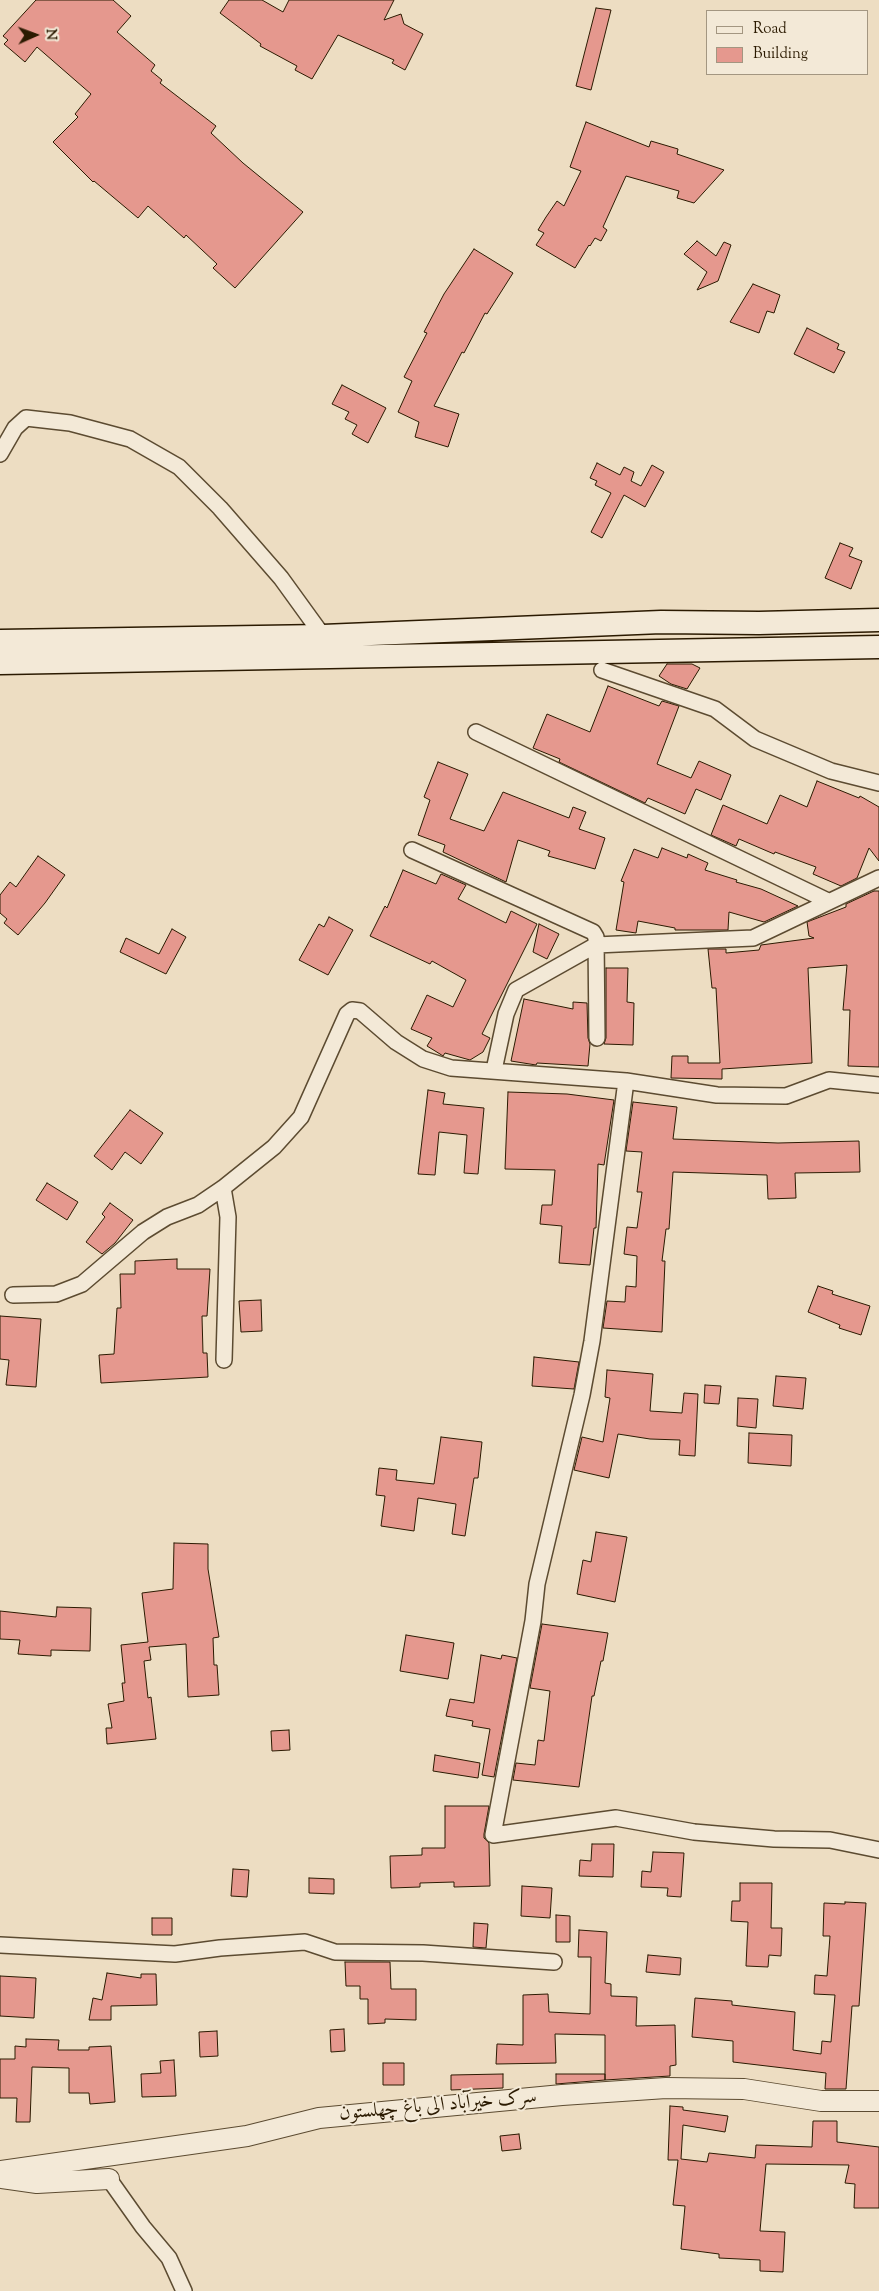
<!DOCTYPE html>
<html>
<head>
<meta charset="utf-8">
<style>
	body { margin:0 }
	#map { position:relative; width:879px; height:2291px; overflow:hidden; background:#edddc2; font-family:"Sorts Mill Goudy",serif }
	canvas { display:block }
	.legend { position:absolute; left:706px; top:10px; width:162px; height:65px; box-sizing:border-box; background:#f3e9d7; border:1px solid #a39681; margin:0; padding:6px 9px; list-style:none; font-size:15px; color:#2b1a01 }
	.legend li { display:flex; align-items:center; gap:10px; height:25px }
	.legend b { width:25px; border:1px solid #a39681 }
	.north { position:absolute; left:10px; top:10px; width:50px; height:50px; -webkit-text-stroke:4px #f3e9d7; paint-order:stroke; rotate:88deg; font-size:14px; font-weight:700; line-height:20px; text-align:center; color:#2b1a01 }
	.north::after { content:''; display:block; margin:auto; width:18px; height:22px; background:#2b1a01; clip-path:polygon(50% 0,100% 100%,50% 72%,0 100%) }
</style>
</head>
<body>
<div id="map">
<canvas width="879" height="2291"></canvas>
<ul class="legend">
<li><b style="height:6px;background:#f3e9d7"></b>Road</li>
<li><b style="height:14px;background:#e5988e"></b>Building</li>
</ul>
<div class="north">N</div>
</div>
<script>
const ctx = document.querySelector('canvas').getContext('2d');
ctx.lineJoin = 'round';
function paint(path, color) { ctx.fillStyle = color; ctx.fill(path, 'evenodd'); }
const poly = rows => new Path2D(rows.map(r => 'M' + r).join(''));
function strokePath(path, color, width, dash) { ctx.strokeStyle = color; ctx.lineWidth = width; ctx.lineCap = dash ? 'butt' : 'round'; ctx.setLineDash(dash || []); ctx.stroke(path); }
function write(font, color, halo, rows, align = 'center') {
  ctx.font = font + ' "Sorts Mill Goudy",Amiri,serif'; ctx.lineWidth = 4; ctx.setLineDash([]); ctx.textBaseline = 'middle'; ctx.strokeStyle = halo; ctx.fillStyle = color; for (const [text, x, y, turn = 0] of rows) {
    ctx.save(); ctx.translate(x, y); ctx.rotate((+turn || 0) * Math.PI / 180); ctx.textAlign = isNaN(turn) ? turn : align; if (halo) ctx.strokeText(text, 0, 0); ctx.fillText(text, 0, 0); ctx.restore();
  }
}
const building = poly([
	[36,0,113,0,131,16,117,32,155,65,151,71,162,80,160,83,216,126,211,133,243,163,303,212,235,288,213,268,217,264,186,235,184,238,148,206,138,218,94,181,93,182,53,142,78,117,75,114,91,94,37,47,25,62,4,44,8,40,3,36,36,0],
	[229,0,262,0,283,12,289,0,394,0,384,20,401,14,404,24,423,34,405,70,392,63,394,60,338,35,312,79,295,70,297,66,260,46,261,44,220,13,229,0],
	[596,8,611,10,591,90,576,86,596,8],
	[586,122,649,147,651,141,678,149,677,154,724,170,694,203,677,198,679,191,626,176,603,227,607,230,601,241,595,238,590,246,589,245,575,268,536,245,544,233,538,230,546,217,557,201,564,206,581,171,570,167,586,122],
	[697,241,716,256,724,242,731,245,718,281,697,290,707,272,684,254,697,241],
	[474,249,513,273,487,314,485,313,464,353,462,352,434,406,459,414,448,447,415,437,419,422,398,412,412,381,404,377,427,333,424,332,444,294,474,249],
	[753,284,780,295,774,313,767,311,759,333,730,322,753,284],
	[807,328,839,344,837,349,845,352,834,373,794,354,807,328],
	[342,385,386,408,368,443,352,434,357,425,345,419,349,412,332,404,342,385],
	[597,463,620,475,624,467,634,472,631,481,641,486,652,465,664,472,645,507,624,495,602,538,591,532,611,493,595,485,597,481,590,478,597,463],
	[840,543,853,548,849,556,862,561,851,589,825,578,840,543],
	[667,664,692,664,700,668,687,689,671,684,659,676,667,664],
	[608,686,659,706,662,701,679,706,657,764,691,778,699,761,731,775,721,800,696,789,685,814,648,798,645,803,559,762,560,759,533,748,547,714,590,732,608,686],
	[438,762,468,774,450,819,484,831,503,792,569,818,573,807,586,812,579,829,605,838,595,869,548,856,550,851,518,840,506,882,443,852,445,845,418,835,430,800,424,797,438,762],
	[817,781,859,798,860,796,879,807,879,861,869,848,857,878,841,886,813,874,816,867,775,852,774,854,739,839,736,846,711,835,723,805,767,824,780,795,807,807,817,781],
	[662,848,687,858,688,854,708,863,705,870,737,880,736,882,761,889,798,906,764,922,729,912,728,930,675,930,675,928,638,921,636,933,616,930,624,882,621,881,634,849,658,858,662,848],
	[38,856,65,875,45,903,18,935,4,923,7,919,0,913,0,895,10,882,16,887,38,856],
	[403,870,436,884,441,874,466,885,458,899,506,923,511,911,537,924,482,1034,490,1038,483,1052,470,1060,445,1053,443,1056,440,1054,427,1046,432,1038,411,1029,427,995,453,1007,466,980,432,961,430,964,370,936,385,906,387,908,403,870],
	[874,891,879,891,879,1067,848,1066,850,1010,843,1010,847,965,808,968,812,1063,722,1069,722,1079,671,1078,672,1056,688,1056,688,1063,720,1063,716,988,712,988,708,949,726,949,726,953,759,950,761,945,814,938,809,936,807,922,846,907,846,904,874,891],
	[329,917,353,930,328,975,299,960,319,924,324,927,329,917],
	[539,924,559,934,547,959,533,952,539,924],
	[172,929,186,937,166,974,120,952,126,938,159,954,172,929],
	[606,968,628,968,627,1002,634,1003,633,1045,604,1044,606,1038,606,968],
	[524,999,573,1009,573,1002,587,1003,588,1038,590,1044,588,1066,537,1063,536,1065,511,1061,524,999],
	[428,1090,445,1093,443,1104,484,1108,478,1174,464,1173,467,1135,439,1132,435,1175,418,1174,428,1090],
	[508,1092,567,1094,614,1100,604,1165,598,1164,596,1228,594,1228,590,1265,559,1263,562,1226,540,1224,542,1205,552,1205,555,1170,505,1169,508,1092],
	[633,1102,677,1107,673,1139,778,1143,859,1141,860,1172,795,1173,796,1198,768,1199,767,1175,673,1172,669,1229,666,1229,662,1261,665,1261,662,1332,603,1328,607,1301,625,1302,626,1286,636,1287,637,1256,624,1254,627,1227,637,1228,642,1192,637,1192,642,1152,626,1151,633,1102],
	[130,1110,163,1133,141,1164,125,1152,112,1170,94,1156,130,1110],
	[47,1183,78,1202,67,1220,36,1200,47,1183],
	[110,1203,133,1220,115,1243,102,1254,86,1242,105,1217,102,1214,110,1203],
	[177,1259,177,1269,210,1269,207,1316,202,1316,203,1353,207,1353,208,1377,101,1383,99,1355,114,1354,117,1308,121,1308,120,1274,135,1274,135,1261,177,1259],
	[818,1286,833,1291,832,1294,870,1306,861,1335,839,1328,840,1325,808,1312,818,1286],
	[261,1300,262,1331,241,1332,239,1301,261,1300],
	[0,1316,41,1319,36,1387,6,1385,9,1360,0,1359,0,1316],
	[534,1357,579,1362,574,1389,532,1386,534,1357],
	[607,1370,653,1374,650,1411,682,1413,684,1393,698,1394,695,1456,679,1455,680,1440,650,1439,618,1434,609,1478,574,1470,582,1437,603,1442,610,1398,605,1397,607,1370],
	[776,1376,806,1378,803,1409,773,1406,776,1376],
	[705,1385,721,1386,719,1404,704,1403,705,1385],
	[738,1398,758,1399,756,1428,737,1426,738,1398],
	[749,1433,792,1435,791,1466,748,1463,749,1433],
	[441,1437,482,1442,478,1478,474,1478,465,1536,452,1534,456,1504,418,1498,414,1531,381,1526,385,1496,376,1495,379,1468,397,1470,396,1480,434,1484,441,1437],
	[596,1532,627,1537,615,1602,577,1594,583,1560,591,1562,596,1532],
	[174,1543,208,1544,208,1569,219,1637,213,1638,214,1665,217,1665,219,1695,188,1697,186,1644,149,1647,151,1660,144,1661,148,1698,151,1697,156,1739,107,1744,106,1728,112,1728,108,1704,124,1701,122,1683,125,1683,121,1645,148,1642,142,1593,173,1589,174,1543],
	[57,1607,91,1608,90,1651,51,1650,51,1656,18,1654,20,1640,0,1639,0,1611,56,1617,57,1607],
	[542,1624,608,1633,603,1661,601,1661,594,1696,592,1696,579,1787,513,1780,516,1763,535,1765,538,1740,544,1741,550,1691,530,1688,542,1624],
	[406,1635,454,1643,448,1679,400,1671,406,1635],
	[481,1655,501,1659,502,1655,517,1658,494,1777,482,1775,490,1729,472,1726,473,1721,446,1716,450,1699,474,1703,481,1655],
	[289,1730,290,1750,272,1751,271,1731,289,1730],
	[435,1755,480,1763,478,1778,433,1771,435,1755],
	[445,1806,489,1806,484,1834,484,1838,489,1843,490,1886,454,1887,454,1882,420,1883,420,1887,391,1888,390,1856,422,1855,422,1848,445,1848,445,1806],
	[592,1844,614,1844,613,1877,579,1876,580,1860,591,1861,592,1844],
	[653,1852,684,1853,681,1897,667,1896,668,1888,641,1887,642,1871,651,1872,653,1852],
	[233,1869,249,1870,247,1897,231,1896,233,1869],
	[309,1878,334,1879,334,1894,309,1893,309,1878],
	[740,1883,772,1883,771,1928,782,1928,781,1956,769,1955,768,1967,746,1966,748,1922,731,1921,732,1901,740,1901,740,1883],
	[522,1886,552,1888,550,1918,521,1916,522,1886],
	[845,1902,866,1903,859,2006,852,2006,846,2089,825,2089,826,2073,733,2062,733,2041,692,2037,695,1998,732,2001,732,2005,795,2012,793,2050,821,2054,822,2041,831,2042,835,1995,814,1994,815,1975,827,1976,830,1936,823,1936,824,1903,845,1904,845,1902],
	[556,1915,570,1916,570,1942,556,1942,556,1915],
	[152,1918,172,1918,172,1935,152,1935,152,1918],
	[474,1923,488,1924,486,1948,473,1947,474,1923],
	[579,1930,607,1932,605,1983,611,1984,611,1996,637,1997,636,2026,675,2025,676,2065,670,2066,670,2076,605,2080,605,2035,555,2034,556,2063,496,2064,497,2044,523,2045,523,1995,548,1994,549,2012,590,2014,591,1957,578,1957,579,1930],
	[648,1955,681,1958,680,1975,646,1972,648,1955],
	[345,1962,390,1962,391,1989,416,1989,416,2020,385,2019,385,2023,368,2024,368,1999,360,1999,360,1986,346,1986,345,1962],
	[107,1973,141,1978,141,1974,156,1974,157,2005,111,2006,111,2020,89,2020,93,1998,102,2000,107,1973],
	[0,1976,36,1978,34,2018,0,2016,0,1976],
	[344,2029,345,2051,331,2052,330,2030,344,2029],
	[217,2031,218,2056,200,2057,199,2032,217,2031],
	[26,2039,59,2040,58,2050,89,2050,89,2047,111,2046,115,2102,90,2104,89,2093,69,2093,69,2068,32,2067,30,2122,16,2122,17,2098,0,2098,0,2059,15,2059,15,2046,26,2047,26,2039],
	[174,2060,176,2096,142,2097,141,2074,161,2073,160,2061,174,2060],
	[383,2063,404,2063,404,2085,383,2085,383,2063],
	[503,2074,503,2088,451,2090,451,2075,503,2074],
	[556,2074,605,2074,605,2080,556,2084,556,2074],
	[670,2106,683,2107,683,2110,728,2116,725,2132,683,2125,681,2159,707,2162,709,2153,755,2158,756,2145,812,2147,813,2121,837,2121,837,2142,879,2147,879,2208,854,2208,855,2184,845,2183,849,2165,766,2164,760,2231,785,2232,783,2272,760,2271,760,2260,719,2258,719,2254,681,2249,685,2206,673,2205,678,2160,668,2160,670,2106],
	[519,2134,521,2149,502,2151,500,2136,519,2134]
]);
const minor = poly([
	[0,454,15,428,26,418,70,423,130,439,179,467,220,508,281,578,323,636],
	[602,670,715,709,755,739,831,771,879,783],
	[476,732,828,901],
	[412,850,593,932,596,937,597,1038],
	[494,1070,506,1014,516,990,596,945,753,938,879,878],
	[626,1081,592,1341,582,1395,537,1584,533,1621,493,1835,616,1818,694,1832,774,1839,830,1840,879,1850],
	[223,1188,228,1217,224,1360],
	[13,1295,56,1294,82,1284,143,1232,167,1217,198,1205,223,1188,274,1147,301,1117,347,1014,352,1010,360,1011,396,1042,423,1059,451,1068,626,1081,717,1095,786,1096,829,1080,879,1085],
	[0,1945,175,1954,220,1948,305,1942,335,1952,423,1953,554,1962],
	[109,2179,143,2227,169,2258,184,2291]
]);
const tertiary = poly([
	[0,2171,247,2136,319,2118,562,2095,666,2088,744,2089,821,2101,879,2101],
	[2,2178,37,2183,109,2179]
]);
const secondary = poly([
	[0,641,323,636,661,622,759,623,879,620],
	[0,663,879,647]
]);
const streetNames = [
	["سرک خیرآباد الی باغ چهلستون",438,2107,-5]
];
paint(building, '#e5988e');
strokePath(building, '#2b1a01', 1);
strokePath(minor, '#5c4b31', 18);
strokePath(tertiary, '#5c4b31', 22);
strokePath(secondary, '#2b1a01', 25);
strokePath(minor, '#f3e9d7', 15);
strokePath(tertiary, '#f3e9d7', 20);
strokePath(secondary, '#f3e9d7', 22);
write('20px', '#2b1a01', '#f3e9d7', streetNames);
</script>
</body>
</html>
